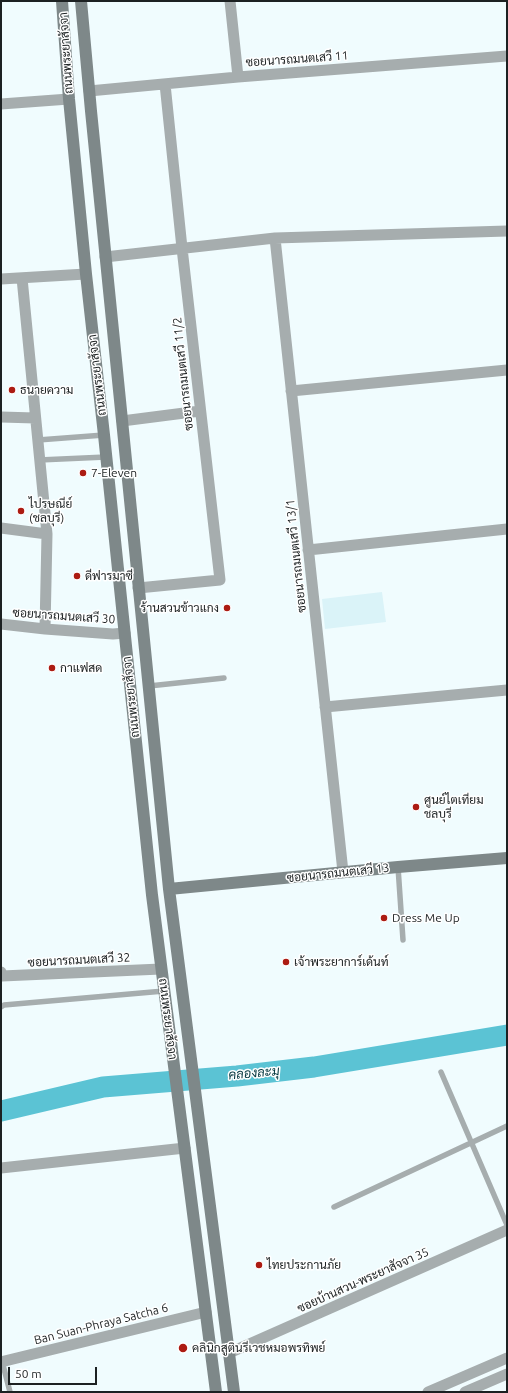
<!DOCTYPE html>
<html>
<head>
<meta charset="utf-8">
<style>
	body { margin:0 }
	#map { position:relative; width:508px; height:1393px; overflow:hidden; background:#f0fcfe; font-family:Ubuntu,sans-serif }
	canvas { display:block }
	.frame { position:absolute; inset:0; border:2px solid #1c2122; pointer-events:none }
	.scale { position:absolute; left:8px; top:1367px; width:89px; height:18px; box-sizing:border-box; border:2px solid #1c2122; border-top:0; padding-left:5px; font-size:12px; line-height:14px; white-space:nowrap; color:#1c2122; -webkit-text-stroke:3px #fff; paint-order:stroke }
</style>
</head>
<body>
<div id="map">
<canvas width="508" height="1393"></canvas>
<div class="frame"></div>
<div class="scale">50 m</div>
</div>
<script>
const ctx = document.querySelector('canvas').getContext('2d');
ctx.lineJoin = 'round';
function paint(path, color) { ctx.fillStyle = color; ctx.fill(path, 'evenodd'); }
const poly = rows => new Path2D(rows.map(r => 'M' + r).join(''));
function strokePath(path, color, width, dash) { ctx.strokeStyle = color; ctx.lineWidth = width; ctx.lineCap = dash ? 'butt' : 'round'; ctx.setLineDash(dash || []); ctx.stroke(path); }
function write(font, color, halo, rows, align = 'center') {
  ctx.font = font + ' Ubuntu,Sarabun,sans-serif'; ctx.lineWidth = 3; ctx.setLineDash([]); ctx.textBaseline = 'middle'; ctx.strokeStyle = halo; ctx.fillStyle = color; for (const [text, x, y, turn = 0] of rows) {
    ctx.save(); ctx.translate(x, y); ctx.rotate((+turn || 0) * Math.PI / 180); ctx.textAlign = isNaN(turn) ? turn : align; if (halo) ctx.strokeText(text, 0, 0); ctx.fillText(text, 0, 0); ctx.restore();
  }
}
const built = poly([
	[382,592,386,622,325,629,322,599]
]);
const river = poly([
	[1,1111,103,1087,237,1076,314,1067,507,1035]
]);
const lane = poly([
	[38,440,104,435],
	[39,460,106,457],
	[149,686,224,678],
	[398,867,403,940],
	[1,1007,4,1005,164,991],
	[441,1072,507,1225],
	[334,1207,507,1126],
	[2,1361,10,1392]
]);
const street = poly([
	[230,1,238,77],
	[89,91,238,77,507,56],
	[1,104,69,99],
	[275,238,343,872],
	[105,257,275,238,507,231],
	[22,278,47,534,45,629],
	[1,279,86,274],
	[291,391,507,370],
	[1,417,35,418],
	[122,421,200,411],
	[1,528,47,534],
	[308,550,507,529],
	[138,588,220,580,182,248,165,84],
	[1,624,45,629,113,634,125,633],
	[325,707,507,690],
	[1,972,2,976,161,969],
	[1,1168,185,1148],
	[229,1353,507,1230],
	[1,1362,206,1312],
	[428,1392,507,1358],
	[465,1392,507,1374]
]);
const secondary = poly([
	[62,1,69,99,86,274,104,435,152,895,216,1392],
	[81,1,91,111,169,889,234,1392],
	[169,889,398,867,507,858]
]);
const markers = [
	[12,390,4,"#ac1b12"],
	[83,473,4,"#ac1b12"],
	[21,511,4,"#ac1b12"],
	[77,576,4,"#ac1b12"],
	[227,608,4,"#ac1b12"],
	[52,668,4,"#ac1b12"],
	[416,807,4,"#ac1b12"],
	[384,918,4,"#ac1b12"],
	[286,962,4,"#ac1b12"],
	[259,1265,4,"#ac1b12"],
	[183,1348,5,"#ac1b12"]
];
const streetNames = [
	["ถนนพระยาสัจจา",66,53,-94],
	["ซอยนารถมนตเสวี 11",297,59,-4],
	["ซอยนารถมนตเสวี 11/2",183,374,-96],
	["ถนนพระยาสัจจา",97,375,-97],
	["ซอยนารถมนตเสวี 13/1",296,556,-96],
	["ซอยนารถมนตเสวี 30",64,616,4],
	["ถนนพระยาสัจจา",131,697,-96],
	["ซอยนารถมนตเสวี 13",338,873,-6],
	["ซอยนารถมนตเสวี 32",79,960,-3],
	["ถนนพระยาสัจจา",168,1019,83],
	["ซอยบ้านสวน-พระยาสัจจา 35",363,1280,-24],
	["Ban Suan-Phraya Satcha 6",101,1324,-14]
];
const poiNames = [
	["ธนายความ",20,390],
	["7-Eleven",91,473],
	["ไปรษณีย์",29,504],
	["(ชลบุรี)",29,518],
	["ดีฟารมาซี",85,576],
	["ร้านสวนข้าวแกง",219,608,"right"],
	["กาแฟสด",60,668],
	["ศูนย์ไตเทียม",424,800],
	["ชลบุรี",424,814],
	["Dress Me Up",392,918],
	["เจ้าพระยาการ์เด้นท์",294,962],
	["ไทยประกานภัย",267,1265],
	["คลินิกสูตินรีเวชหมอพรทิพย์",192,1348]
];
const waterNames = [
	["คลองละมุ",254,1073,-5]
];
paint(built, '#daf3f8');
strokePath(river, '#5bc3d4', 21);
strokePath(lane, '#a6adae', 5.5);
strokePath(street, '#a6adae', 11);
strokePath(secondary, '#7e8889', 12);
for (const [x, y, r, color] of markers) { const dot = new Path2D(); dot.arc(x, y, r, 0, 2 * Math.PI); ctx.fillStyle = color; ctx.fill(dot); strokePath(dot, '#fff', 1.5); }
write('12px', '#1c2122', '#fff', streetNames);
write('12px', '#1c2122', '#fff', poiNames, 'left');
write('italic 13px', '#063941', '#fff', waterNames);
</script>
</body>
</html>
